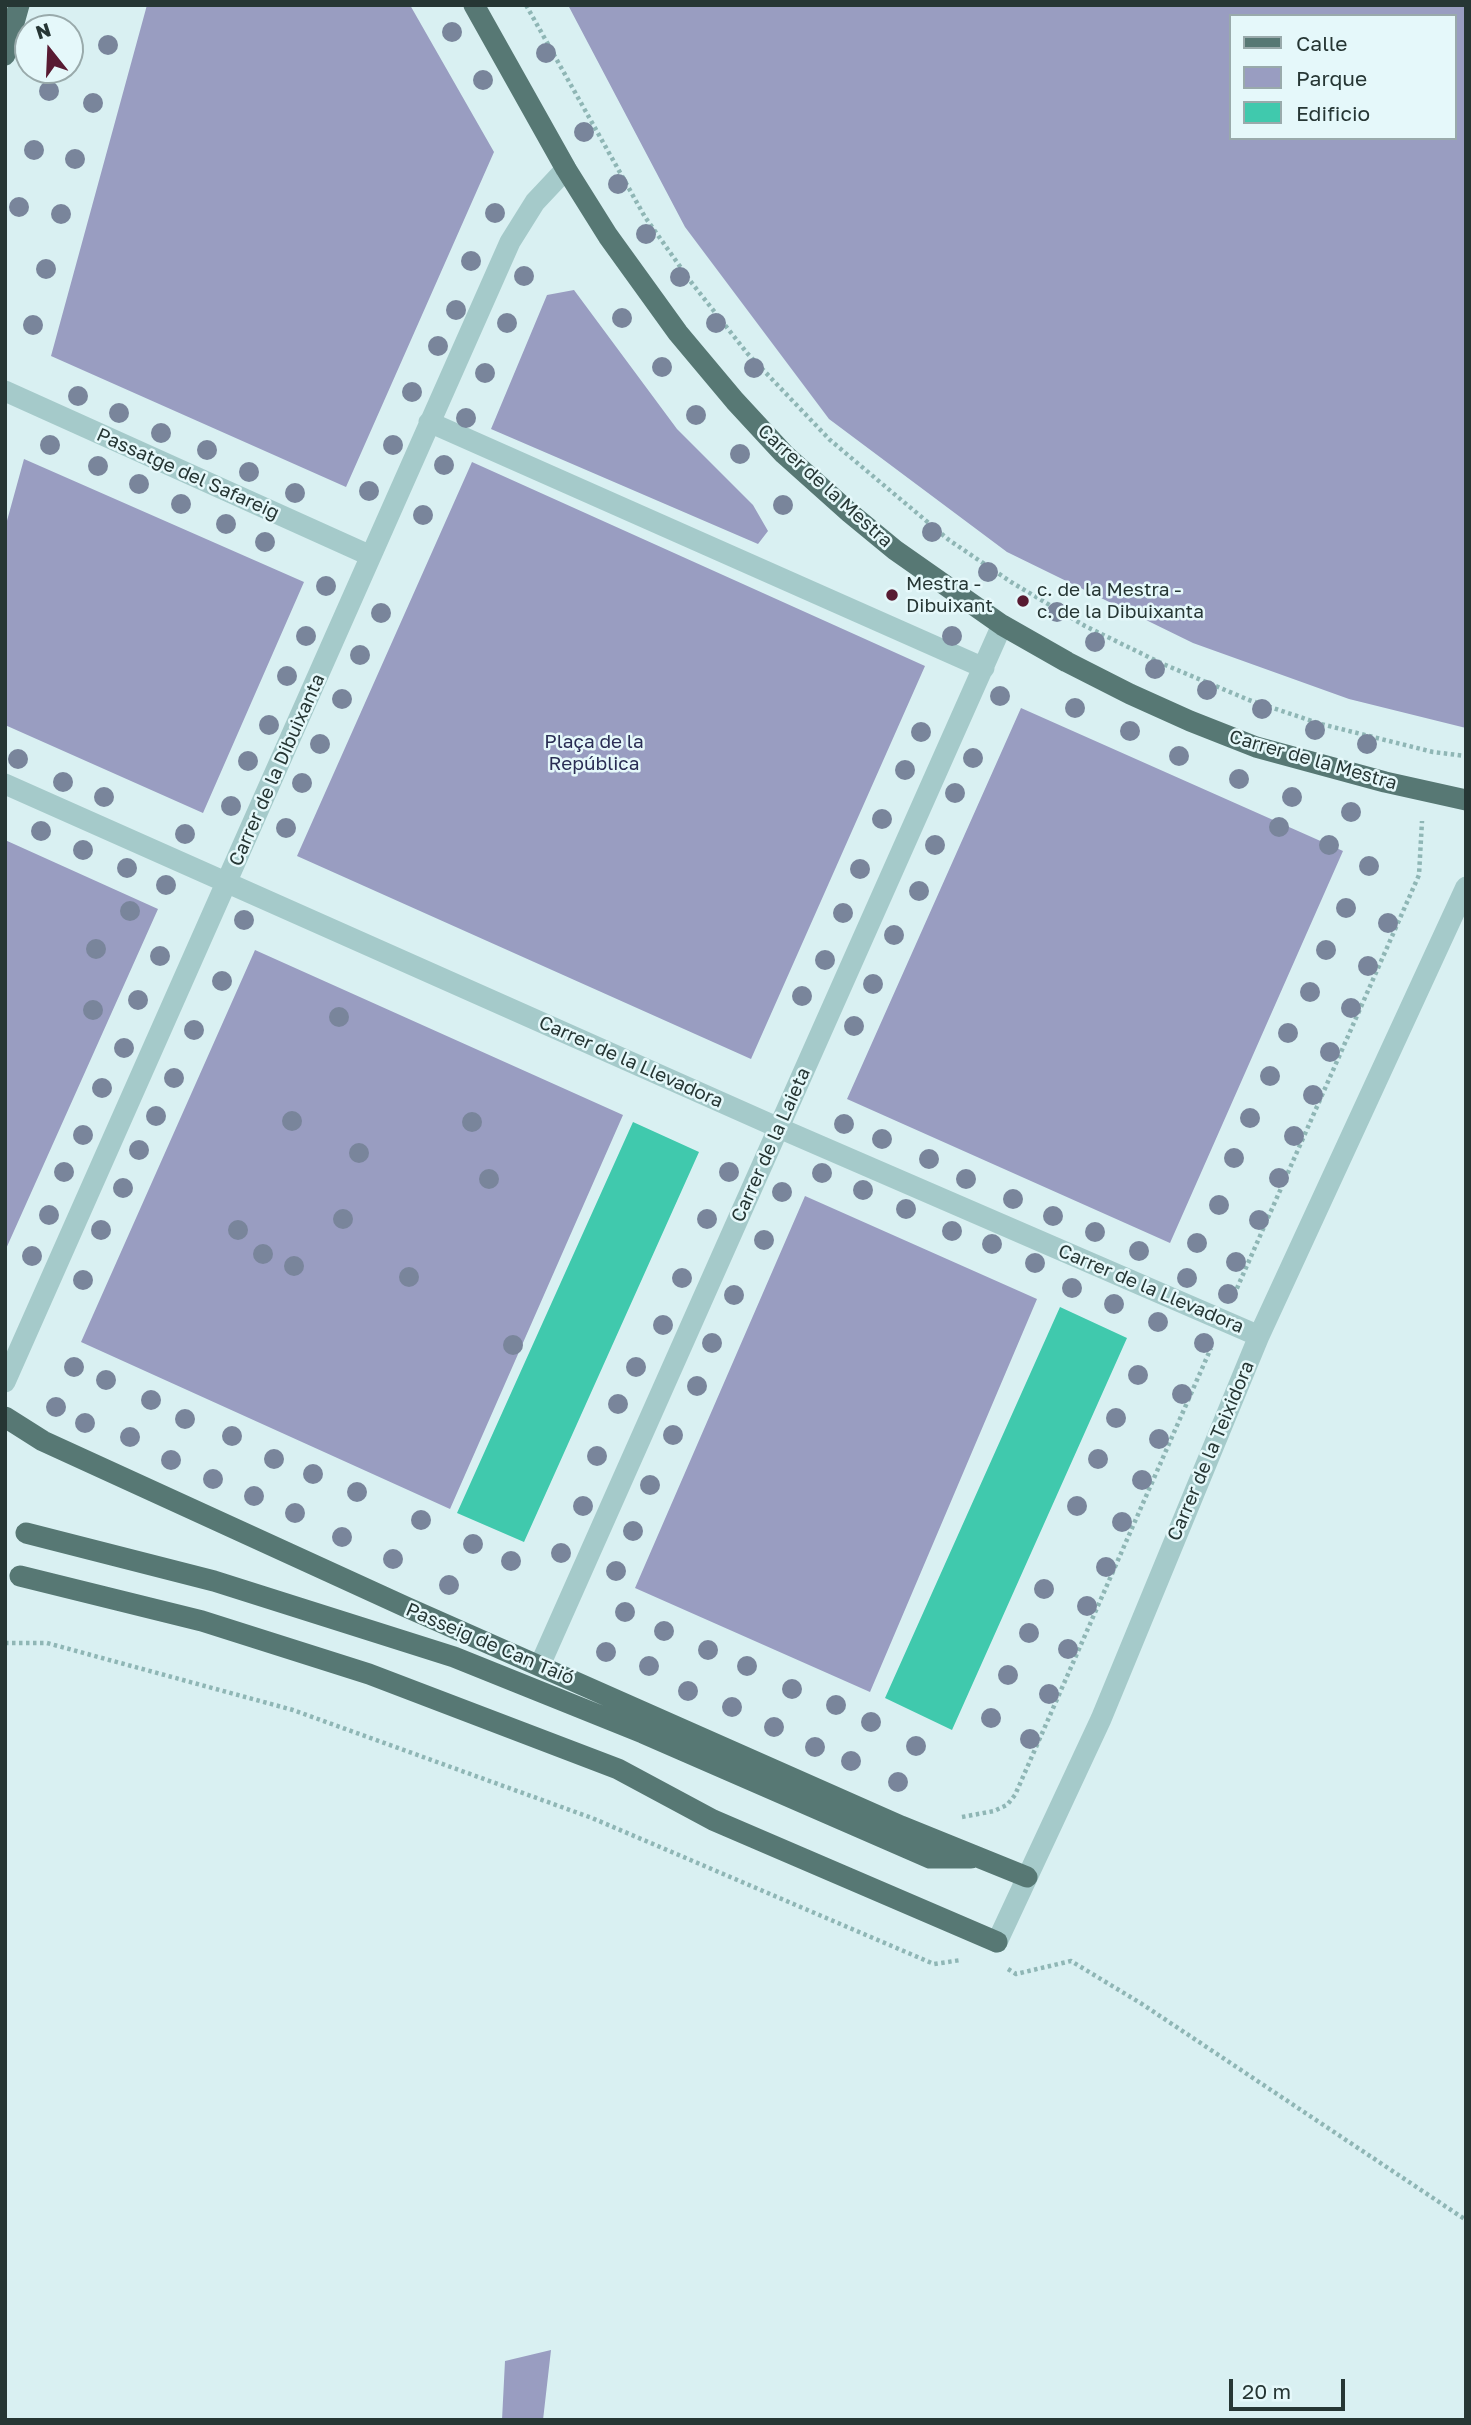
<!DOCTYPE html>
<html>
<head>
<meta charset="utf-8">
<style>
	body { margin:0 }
	#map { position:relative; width:1471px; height:2425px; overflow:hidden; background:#d9f0f2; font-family:"Golos Text",sans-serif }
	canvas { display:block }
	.frame { position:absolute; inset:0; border:7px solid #263634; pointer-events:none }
	.legend { position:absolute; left:1229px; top:14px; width:228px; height:126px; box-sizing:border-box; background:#e5f8fa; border:2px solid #99aaab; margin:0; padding:9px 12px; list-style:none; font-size:21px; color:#263634 }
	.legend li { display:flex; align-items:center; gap:14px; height:35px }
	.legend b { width:35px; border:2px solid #99aaab }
	.north { position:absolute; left:14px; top:14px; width:70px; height:70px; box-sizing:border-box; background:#e5f8fa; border:2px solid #99aaab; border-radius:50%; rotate:342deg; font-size:19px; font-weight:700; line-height:28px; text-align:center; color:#263634 }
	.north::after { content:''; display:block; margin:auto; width:24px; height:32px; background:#581b32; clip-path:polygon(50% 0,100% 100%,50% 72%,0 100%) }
	.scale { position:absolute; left:1229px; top:2379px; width:116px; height:32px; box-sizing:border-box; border:4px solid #263634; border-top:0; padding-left:9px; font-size:21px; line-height:24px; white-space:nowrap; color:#263634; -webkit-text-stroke:5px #e5f8fa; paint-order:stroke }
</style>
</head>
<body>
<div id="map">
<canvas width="1471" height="2425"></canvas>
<div class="frame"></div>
<ul class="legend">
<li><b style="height:9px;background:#577874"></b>Calle</li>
<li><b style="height:19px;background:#999dc1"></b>Parque</li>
<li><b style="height:19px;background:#40c9ad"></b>Edificio</li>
</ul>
<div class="north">N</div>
<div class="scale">20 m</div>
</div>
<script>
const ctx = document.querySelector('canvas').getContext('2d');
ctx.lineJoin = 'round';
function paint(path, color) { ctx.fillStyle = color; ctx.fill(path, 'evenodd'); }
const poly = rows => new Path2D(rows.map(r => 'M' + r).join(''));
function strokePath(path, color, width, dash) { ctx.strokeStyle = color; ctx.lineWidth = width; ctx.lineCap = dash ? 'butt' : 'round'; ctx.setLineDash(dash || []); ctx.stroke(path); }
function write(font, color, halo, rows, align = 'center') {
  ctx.font = font + ' "Golos Text",sans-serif'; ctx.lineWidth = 5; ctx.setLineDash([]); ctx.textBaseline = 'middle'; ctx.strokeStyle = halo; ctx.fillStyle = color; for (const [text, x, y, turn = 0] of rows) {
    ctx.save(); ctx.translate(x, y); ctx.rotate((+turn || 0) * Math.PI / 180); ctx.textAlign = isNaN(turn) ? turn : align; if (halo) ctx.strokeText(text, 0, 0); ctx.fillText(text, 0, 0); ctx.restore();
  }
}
const green = poly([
	[147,5,410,5,494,152,346,487,51,356],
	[568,5,1466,5,1466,728,1349,699,1193,643,1007,552,829,419,685,227],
	[1231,16,1455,16,1455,138,1231,138],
	[574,290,677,429,753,505,768,531,758,544,491,429,547,295],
	[24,459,304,582,203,813,5,725,5,528],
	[472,462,925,666,751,1059,297,856],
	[1021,708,1343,851,1170,1243,847,1099],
	[5,840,158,909,5,1251],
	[255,950,623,1115,450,1509,81,1342],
	[805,1196,1037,1299,870,1692,635,1588],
	[551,2350,543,2420,502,2420,505,2361]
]);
const building = poly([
	[633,1122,699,1152,524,1542,457,1513],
	[1060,1307,1127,1338,952,1730,885,1698]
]);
const path = poly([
	[526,5,645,217,691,282,747,353,830,440,949,540,1011,582,1085,626,1163,664,1249,700,1321,724,1433,752,1466,756],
	[1234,1295,1419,875,1422,821],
	[5,1643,47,1643,293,1710,592,1818,934,1964,961,1960],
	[962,1817,994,1811,1007,1805,1015,1795,1211,1348],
	[1008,1969,1016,1974,1071,1961,1142,2004,1466,2220]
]);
const minor = poly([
	[5,391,371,556],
	[429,422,984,668],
	[5,784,779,1128,1259,1336],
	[5,1382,510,242,535,202,566,169],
	[540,1665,1002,625],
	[997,1942,1101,1719,1259,1336,1466,887]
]);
const major = poly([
	[474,5,566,169,608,236,678,333,735,401,784,454,850,513,895,550,1002,625,1067,662,1130,694,1190,721,1256,747,1385,782,1466,800],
	[5,55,19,5],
	[5,1417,43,1441,406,1607,901,1826,1027,1877],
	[26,1533,214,1581,454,1657,643,1733,930,1858,971,1858],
	[20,1576,202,1621,369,1674,618,1769,713,1820,997,1942]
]);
const trees = [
	[452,32],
	[108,45],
	[546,53],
	[483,80],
	[49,91],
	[93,103],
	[584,132],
	[34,150],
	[75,159],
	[618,184],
	[19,207],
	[495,213],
	[61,214],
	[646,234],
	[471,261],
	[46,269],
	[524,276],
	[680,277],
	[456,310],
	[622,318],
	[507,323],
	[716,323],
	[33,325],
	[438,346],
	[662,367],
	[754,368],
	[485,373],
	[412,392],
	[78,396],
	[119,413],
	[696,415],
	[466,418],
	[161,433],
	[50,445],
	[393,445],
	[207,450],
	[740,454],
	[444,465],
	[98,466],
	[249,472],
	[139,484],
	[369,491],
	[295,493],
	[181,504],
	[783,505],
	[423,515],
	[226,524],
	[932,532],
	[265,542],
	[988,572],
	[326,586],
	[1057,612],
	[381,613],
	[306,636],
	[952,636],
	[1095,642],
	[360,655],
	[1155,669],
	[287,676],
	[1207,690],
	[1000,696],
	[342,699],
	[1075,708],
	[1262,709],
	[269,725],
	[1315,730],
	[1130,731],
	[921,732],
	[320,744],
	[1367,744],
	[1179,756],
	[973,758],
	[18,759],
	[248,761],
	[905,770],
	[1239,779],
	[63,782],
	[302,783],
	[955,793],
	[104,797],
	[1292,797],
	[231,806],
	[1351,812],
	[882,819],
	[1279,827],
	[286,828],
	[41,831],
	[185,834],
	[935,845],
	[1329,845],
	[83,850],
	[1369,866],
	[127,868],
	[860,869],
	[166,885],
	[919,891],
	[1346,908],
	[130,911],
	[843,913],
	[244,920],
	[1388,923],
	[894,935],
	[96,949],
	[1326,950],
	[160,956],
	[825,960],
	[1368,966],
	[222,981],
	[873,984],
	[1310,992],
	[802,996],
	[138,1000],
	[1351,1008],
	[93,1010],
	[339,1017],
	[854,1026],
	[194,1030],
	[1288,1033],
	[124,1048],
	[1330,1052],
	[1270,1076],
	[174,1078],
	[102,1088],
	[1313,1095],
	[156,1116],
	[1250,1118],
	[292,1121],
	[472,1122],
	[844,1124],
	[83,1135],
	[1294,1136],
	[882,1139],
	[139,1150],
	[359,1153],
	[1234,1158],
	[929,1159],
	[64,1172],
	[729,1172],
	[822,1173],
	[1279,1178],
	[489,1179],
	[966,1179],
	[123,1188],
	[863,1190],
	[782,1192],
	[1013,1199],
	[1219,1205],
	[906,1209],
	[49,1215],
	[1053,1216],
	[343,1219],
	[707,1219],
	[1259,1220],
	[101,1230],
	[238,1230],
	[952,1231],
	[1095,1232],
	[764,1240],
	[1197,1243],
	[992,1244],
	[1139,1251],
	[263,1254],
	[32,1256],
	[1236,1262],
	[1035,1263],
	[294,1266],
	[409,1277],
	[682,1278],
	[1187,1278],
	[83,1280],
	[1072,1288],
	[1228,1294],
	[734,1295],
	[1114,1304],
	[1158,1322],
	[663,1325],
	[712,1343],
	[1204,1343],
	[513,1345],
	[74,1367],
	[636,1367],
	[1138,1375],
	[106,1380],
	[697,1386],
	[1182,1394],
	[151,1400],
	[618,1404],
	[56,1407],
	[1116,1418],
	[185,1419],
	[85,1423],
	[673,1435],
	[232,1436],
	[130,1437],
	[1159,1439],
	[597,1456],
	[274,1459],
	[1098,1459],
	[171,1460],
	[313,1474],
	[213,1479],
	[1142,1480],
	[650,1485],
	[357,1492],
	[254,1496],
	[583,1506],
	[1077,1506],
	[295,1513],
	[421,1520],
	[1122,1522],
	[633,1531],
	[342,1537],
	[473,1544],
	[561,1553],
	[393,1559],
	[511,1561],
	[1106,1567],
	[616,1571],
	[449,1585],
	[1044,1589],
	[1087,1606],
	[625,1612],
	[664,1631],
	[1029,1633],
	[1068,1649],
	[708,1650],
	[606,1652],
	[649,1666],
	[747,1666],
	[1008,1675],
	[792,1689],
	[688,1691],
	[1049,1694],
	[836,1705],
	[732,1707],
	[991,1718],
	[871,1722],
	[774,1727],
	[1030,1739],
	[916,1746],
	[815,1747],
	[851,1761],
	[898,1782]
];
const markers = [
	[892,595,7,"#581b32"],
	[1023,601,7,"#581b32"]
];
const streetNames = [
	["Passatge del Safareig",188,474,24],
	["Carrer de la Mestra",825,486,42],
	["Carrer de la Mestra",1313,760,16],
	["Carrer de la Dibuixanta",277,770,-66],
	["Carrer de la Llevadora",631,1062,24],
	["Carrer de la Laieta",771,1145,-66],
	["Carrer de la Llevadora",1151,1289,23],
	["Carrer de la Teixidora",1211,1451,-67],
	["Passeig de Can Taió",490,1644,23]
];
const poiNames = [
	["Mestra -",906,584],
	["Dibuixant",906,606],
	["c. de la Mestra -",1037,590],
	["c. de la Dibuixanta",1037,612]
];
const parkNames = [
	["Plaça de la",594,742],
	["República",594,764]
];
paint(green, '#999dc1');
paint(building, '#40c9ad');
strokePath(path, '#8fb6b5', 4.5, [3.5, 3.5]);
strokePath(minor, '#a5caca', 21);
strokePath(major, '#577874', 21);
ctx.fillStyle = '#79859b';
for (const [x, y] of trees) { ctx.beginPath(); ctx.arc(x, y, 10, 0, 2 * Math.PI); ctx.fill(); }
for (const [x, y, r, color] of markers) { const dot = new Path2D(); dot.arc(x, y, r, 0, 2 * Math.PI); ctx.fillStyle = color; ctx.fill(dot); strokePath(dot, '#e5f8fa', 2.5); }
write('19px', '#263634', '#e5f8fa', streetNames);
write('19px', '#263634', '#e5f8fa', poiNames, 'left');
write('19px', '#2a2d54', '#e5f8fa', parkNames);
</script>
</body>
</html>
